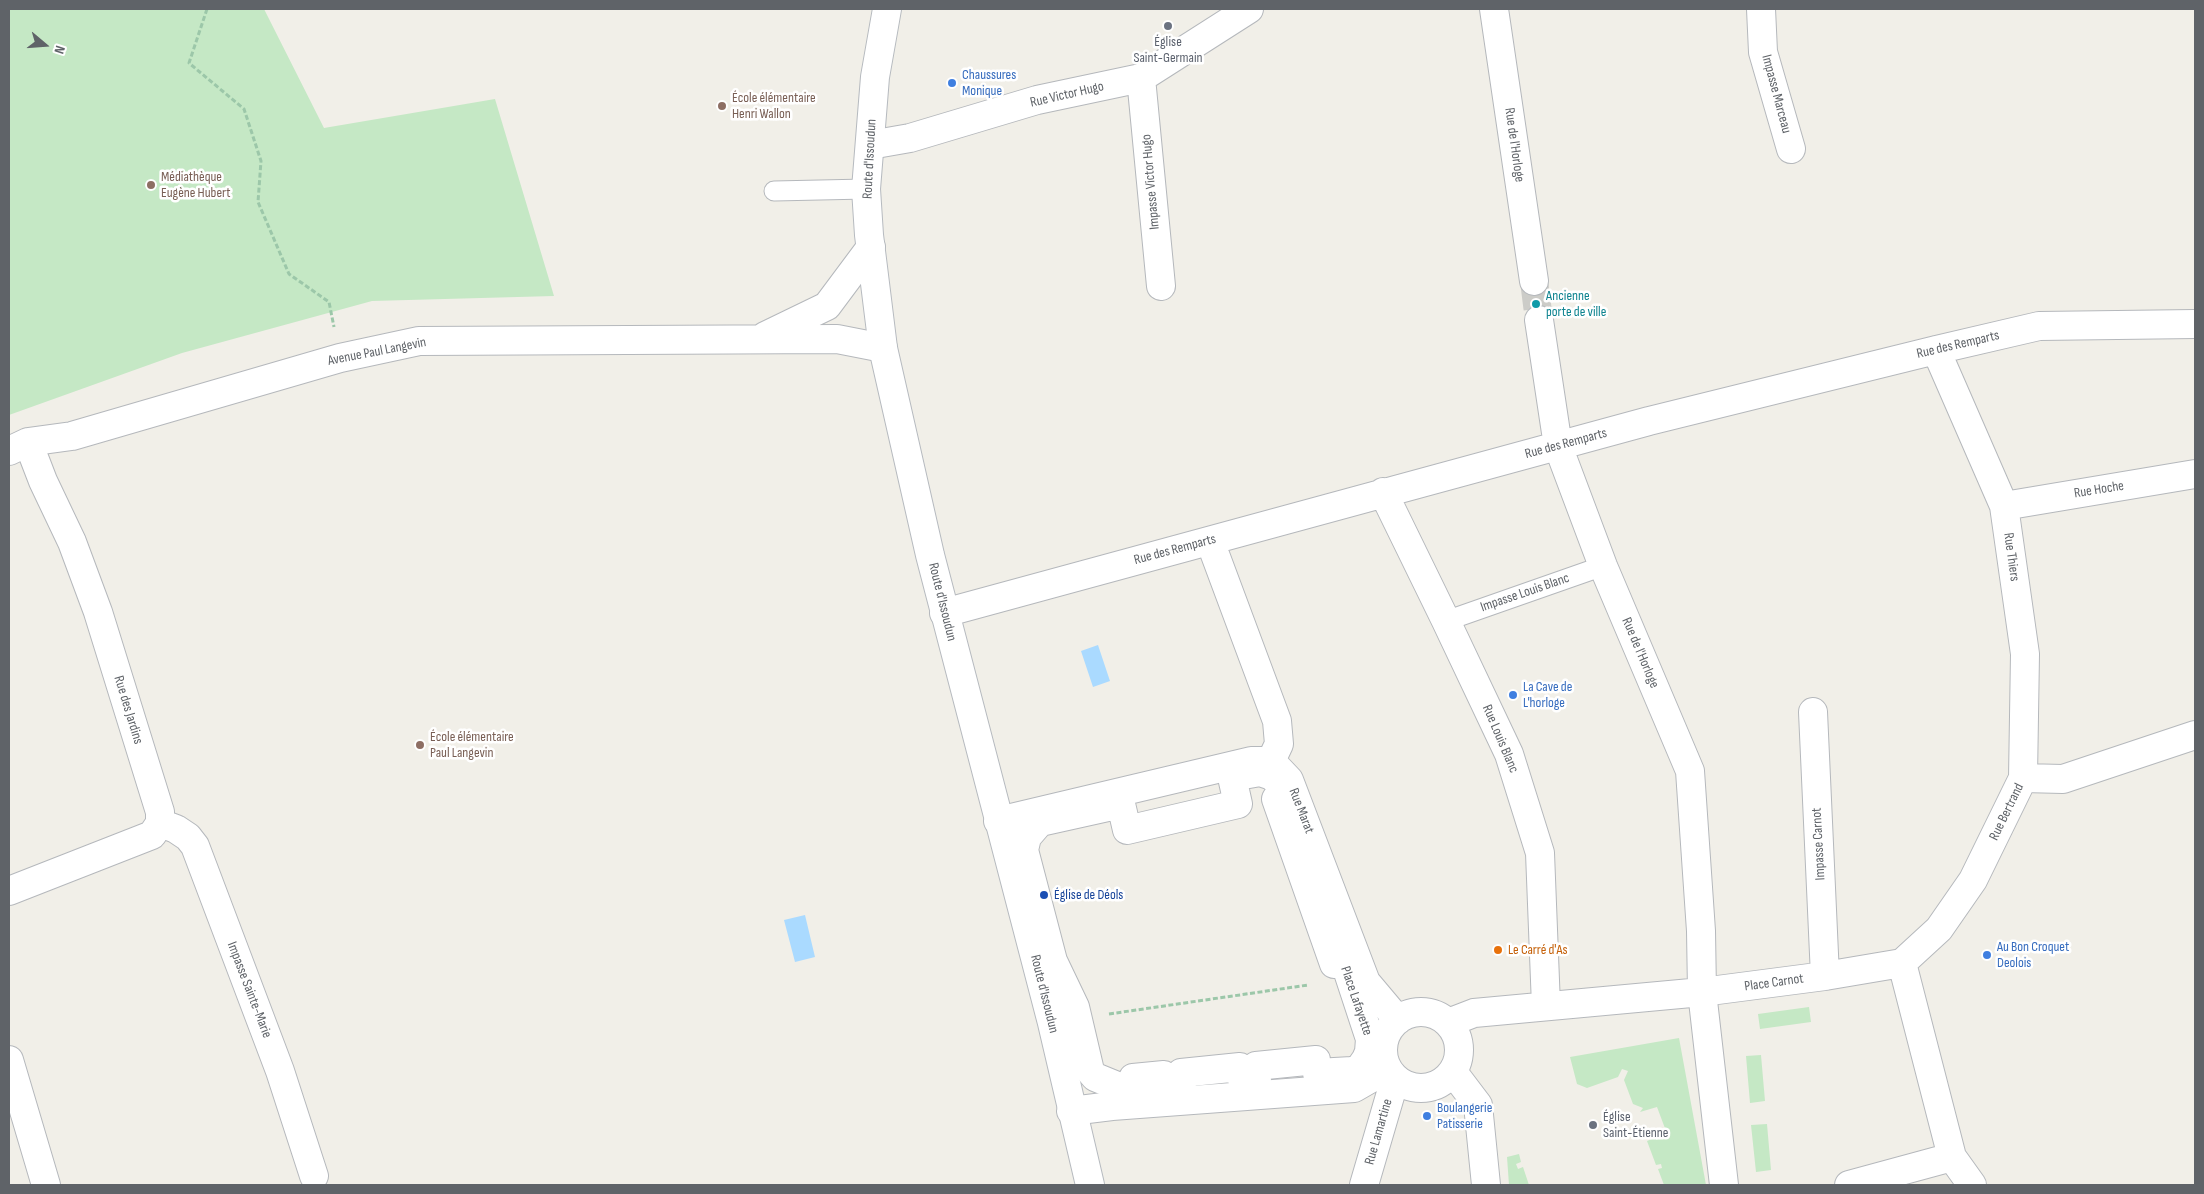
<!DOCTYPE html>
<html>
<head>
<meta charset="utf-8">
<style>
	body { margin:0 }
	#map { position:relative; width:2204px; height:1194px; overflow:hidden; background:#f1efe8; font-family:"Sofia Sans Condensed",sans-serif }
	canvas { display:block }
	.frame { position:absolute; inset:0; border:10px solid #5f6368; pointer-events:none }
	.north { position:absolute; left:20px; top:20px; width:50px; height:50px; -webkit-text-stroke:4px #fff; paint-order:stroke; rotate:108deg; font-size:14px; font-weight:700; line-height:20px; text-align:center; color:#5f6368 }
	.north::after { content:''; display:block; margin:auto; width:18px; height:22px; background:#5f6368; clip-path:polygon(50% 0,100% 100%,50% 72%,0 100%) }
</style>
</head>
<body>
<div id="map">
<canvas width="2204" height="1194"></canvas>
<div class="frame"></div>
<div class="north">N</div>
</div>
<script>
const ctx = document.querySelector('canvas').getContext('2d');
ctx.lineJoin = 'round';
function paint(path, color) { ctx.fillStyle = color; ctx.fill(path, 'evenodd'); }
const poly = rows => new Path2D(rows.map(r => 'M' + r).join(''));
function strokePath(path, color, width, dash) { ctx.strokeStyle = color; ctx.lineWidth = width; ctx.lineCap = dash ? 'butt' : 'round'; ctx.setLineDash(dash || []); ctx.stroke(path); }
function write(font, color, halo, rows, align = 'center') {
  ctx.font = font + ' "Sofia Sans Condensed",sans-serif'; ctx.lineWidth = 5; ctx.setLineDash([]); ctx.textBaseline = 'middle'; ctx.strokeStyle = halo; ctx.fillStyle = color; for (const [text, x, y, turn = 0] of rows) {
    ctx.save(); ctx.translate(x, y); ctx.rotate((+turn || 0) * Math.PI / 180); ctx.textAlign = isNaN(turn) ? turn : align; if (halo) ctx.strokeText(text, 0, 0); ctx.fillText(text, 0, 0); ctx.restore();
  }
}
const green = poly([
	[9,9,264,9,324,128,495,99,554,296,372,301,182,353,9,415],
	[1809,1007,1811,1022,1760,1029,1758,1014],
	[1679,1038,1706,1185,1664,1185,1658,1169,1662,1168,1661,1164,1656,1165,1647,1141,1652,1139,1650,1136,1666,1131,1657,1107,1640,1112,1643,1108,1633,1104,1624,1080,1628,1071,1622,1069,1618,1077,1587,1088,1577,1084,1570,1057],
	[1761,1055,1765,1101,1750,1103,1746,1056],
	[1767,1124,1771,1170,1756,1172,1751,1125],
	[1519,1154,1521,1162,1516,1164,1518,1169,1523,1167,1529,1185,1509,1185,1507,1157]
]);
const water = poly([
	[1098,645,1110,681,1093,687,1081,651],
	[805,915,815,957,795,962,784,920]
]);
const minorTunnel = poly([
	[1534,281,1539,320]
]);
const path = poly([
	[207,9,189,63,244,109,261,161,258,202,289,274,329,302,334,327],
	[1109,1014,1308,985]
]);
const service = poly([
	[774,191,866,189],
	[1446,621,1603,566]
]);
const pedestrian = poly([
	[1260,772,1272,776,1284,788,1286,795,1276,799,1334,964,1344,960,1370,1039,1369,1052,1366,1059,1359,1069,1352,1071,1317,1073,1316,1060,1256,1066,1257,1078,1242,1079,1240,1067,1181,1073,1182,1085,1166,1086,1164,1075,1133,1078,1135,1089,1117,1086,1095,1077,1090,1071,1075,1007,1053,961,1024,850,1027,837,1040,822,1121,804,1127,830,1238,804,1232,777,1260,772],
	[1702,992,1724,1185]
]);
const minor = poly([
	[1494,9,1534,281],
	[1761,9,1763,52,1791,149],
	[1141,78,1161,286],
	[870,145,910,138,1037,100,1141,78,1249,9],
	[1539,320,1558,446,1603,566,1690,771,1701,931,1702,992],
	[765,336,827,306,871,247],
	[9,451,28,442,72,436,340,358,419,341,837,339,883,348],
	[1383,492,1446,621,1509,754,1540,853,1546,1006],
	[2004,506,2195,474],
	[1210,541,1277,721,1279,744,1271,761],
	[944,613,1649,421,1936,350,2039,326,2195,324],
	[1813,712,1825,976],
	[1271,761,1289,780,1366,982,1398,1020],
	[2023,778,2063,779,2195,735],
	[998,821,1251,761,1271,761],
	[160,823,176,829,188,837,195,846,280,1071,314,1176],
	[9,891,152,835,160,823,160,812,98,612,72,542,43,481,28,442],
	[1902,963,1939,929,1973,880,2023,778,2025,654,2004,506,1936,350],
	'1383 1050a38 38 0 1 1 76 0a38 38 0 1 1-76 0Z',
	[1448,1023,1474,1013,1702,992,1825,976,1902,963,1952,1157,1972,1185],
	[9,1060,46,1185],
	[1453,1072,1478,1105,1486,1185],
	[1071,1111,1112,1106,1354,1088,1387,1069],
	[1364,1185,1395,1079],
	[1849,1185,1952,1157]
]);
const secondary = poly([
	[887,9,875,77,866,189,869,235,883,348,930,555,1052,1023,1090,1185]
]);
const markers = [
	[1168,26,5,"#6b7280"],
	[952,83,5,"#3f7fe0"],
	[722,106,5,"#8d6e63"],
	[151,185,5,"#8d6e63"],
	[1536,304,5,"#0f9aa8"],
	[1513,695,5,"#3f7fe0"],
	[420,745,5,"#8d6e63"],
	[1044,895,5,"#1a4fb4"],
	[1498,950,5,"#e8710a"],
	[1987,955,5,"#3f7fe0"],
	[1427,1116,5,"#3f7fe0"],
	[1593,1125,5,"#6b7280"]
];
const worshipNames = [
	["Église",1168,42],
	["Saint-Germain",1168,58],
	["Église",1603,1117,"left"],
	["Saint-Étienne",1603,1133,"left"]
];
const shopNames = [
	["Chaussures",962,75],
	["Monique",962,91],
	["La Cave de",1523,687],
	["L'horloge",1523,703],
	["Au Bon Croquet",1997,947],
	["Deolois",1997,963],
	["Boulangerie",1437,1108],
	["Patisserie",1437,1124]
];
const streetNames = [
	["Impasse Marceau",1776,94,75],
	["Rue Victor Hugo",1067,95,-13],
	["Rue de l'Horloge",1514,145,82],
	["Route d'Issoudun",870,159,-87],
	["Impasse Victor Hugo",1151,182,-95],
	["Rue des Remparts",1958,345,-13],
	["Avenue Paul Langevin",377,352,-11],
	["Rue des Remparts",1566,444,-15],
	["Rue Hoche",2099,490,-9],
	["Rue des Remparts",1175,550,-15],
	["Rue Thiers",2011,557,82],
	["Impasse Louis Blanc",1525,593,-19],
	["Route d'Issoudun",942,602,76],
	["Rue de l'Horloge",1640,653,67],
	["Rue des Jardins",128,710,73],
	["Rue Louis Blanc",1500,739,67],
	["Rue Marat",1301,811,69],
	["Rue Bertrand",2007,812,-64],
	["Impasse Carnot",1819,844,-93],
	["Place Carnot",1774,983,-8],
	["Impasse Sainte-Marie",249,990,69],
	["Route d'Issoudun",1044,994,76],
	["Place Lafayette",1356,1001,71],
	["Rue Lamartine",1379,1132,-74]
];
const educationNames = [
	["École élémentaire",732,98],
	["Henri Wallon",732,114],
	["Médiathèque",161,177],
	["Eugène Hubert",161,193],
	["École élémentaire",430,737],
	["Paul Langevin",430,753]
];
const cultureNames = [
	["Ancienne",1546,296],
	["porte de ville",1546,312]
];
const transitNames = [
	["Église de Déols",1054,895]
];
const foodNames = [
	["Le Carré d'As",1508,950]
];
paint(green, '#c5e8c5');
paint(water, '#aadaff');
strokePath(minorTunnel, '#ccccc8', 28, [28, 14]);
strokePath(service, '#b5b8bc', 21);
strokePath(pedestrian, '#b5b8bc', 30);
strokePath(minor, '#b5b8bc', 30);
strokePath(secondary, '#b6babf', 30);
strokePath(path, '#9cc7a9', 3, [5, 2.5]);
strokePath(service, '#fff', 19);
strokePath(pedestrian, '#fff', 28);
strokePath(minor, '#fff', 28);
strokePath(secondary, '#fff', 28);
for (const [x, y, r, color] of markers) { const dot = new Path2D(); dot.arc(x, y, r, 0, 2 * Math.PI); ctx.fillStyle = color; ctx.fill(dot); strokePath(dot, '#fff', 2); }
write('14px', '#5b616d', '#fff', worshipNames);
write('14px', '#366cbe', '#fff', shopNames, 'left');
write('14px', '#5f6368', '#fff', streetNames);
write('14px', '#785e54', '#fff', educationNames, 'left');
write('14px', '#0d838f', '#fff', cultureNames, 'left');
write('14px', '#164399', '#fff', transitNames, 'left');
write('14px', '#c56008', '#fff', foodNames, 'left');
</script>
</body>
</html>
